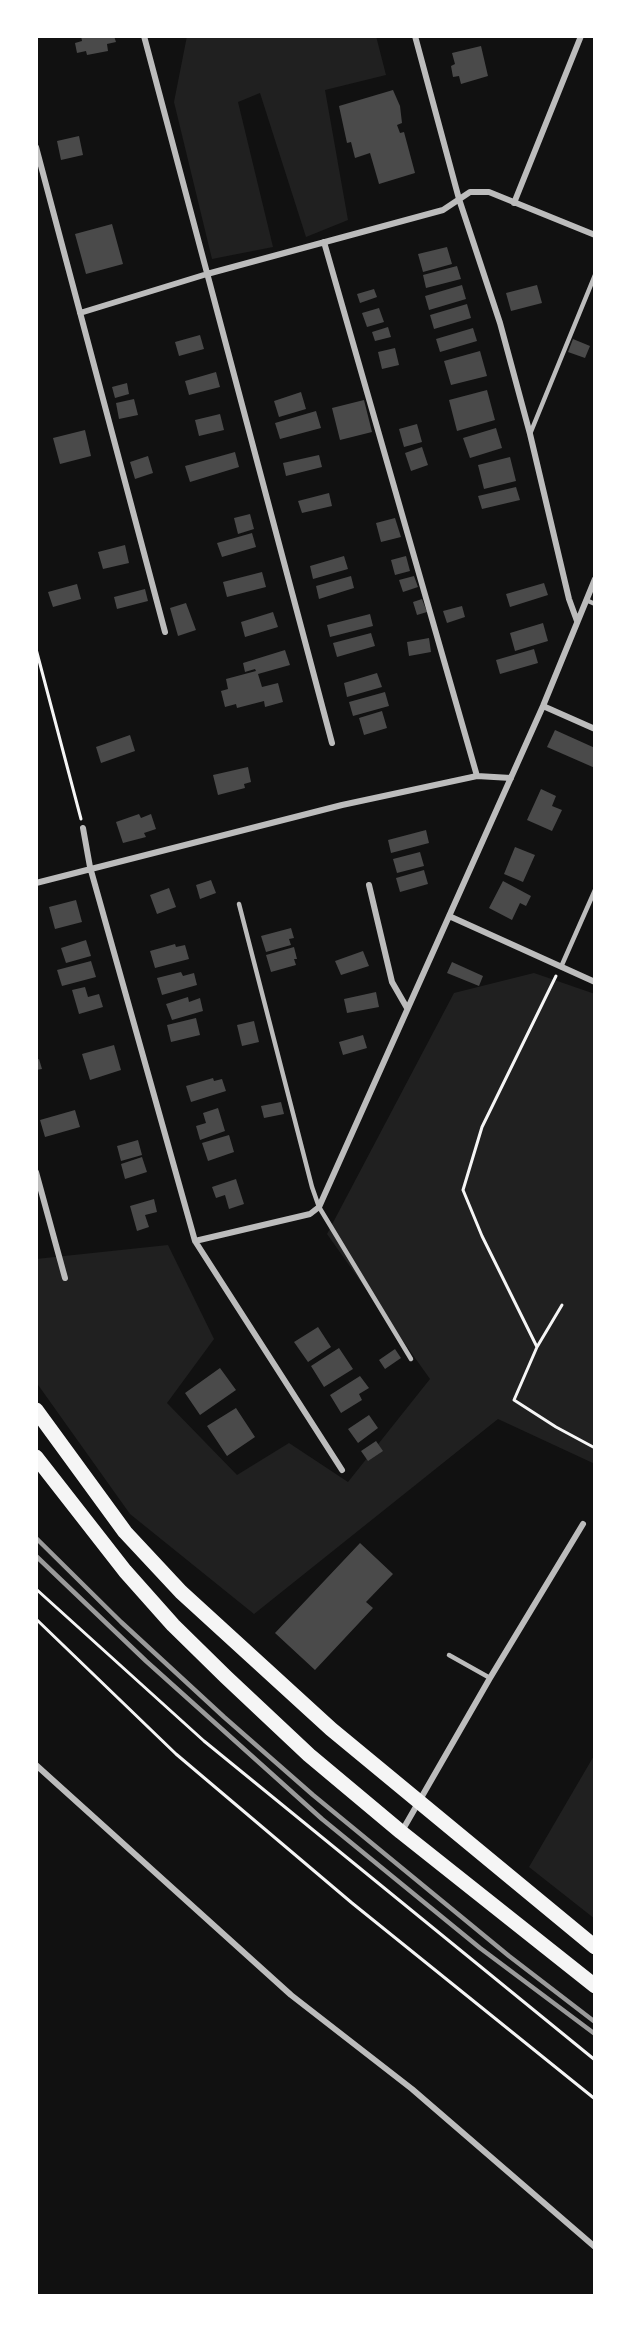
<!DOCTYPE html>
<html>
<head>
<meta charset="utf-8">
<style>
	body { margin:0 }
	#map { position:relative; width:631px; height:2332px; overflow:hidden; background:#111; font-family:Spectral,serif }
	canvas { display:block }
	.frame { position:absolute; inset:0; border:38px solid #fff; pointer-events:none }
</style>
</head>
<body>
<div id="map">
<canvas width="631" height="2332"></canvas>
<div class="frame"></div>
</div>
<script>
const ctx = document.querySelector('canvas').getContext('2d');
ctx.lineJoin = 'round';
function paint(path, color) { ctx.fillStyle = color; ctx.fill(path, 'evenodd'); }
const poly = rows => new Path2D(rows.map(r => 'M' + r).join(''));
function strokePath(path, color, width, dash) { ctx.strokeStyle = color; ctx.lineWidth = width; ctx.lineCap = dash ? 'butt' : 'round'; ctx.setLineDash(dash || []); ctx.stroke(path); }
const green = poly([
	[187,36,376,36,386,75,325,90,348,220,306,237,260,93,238,102,273,247,212,259,174,102],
	[534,973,595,994,595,1464,498,1419,254,1614,130,1514,36,1382,36,1259,168,1245,214,1339,167,1403,237,1475,289,1443,348,1482,430,1379,327,1234,454,993],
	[595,1754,595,1919,529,1867]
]);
const building = poly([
	[81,36,114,36,116,42,107,44,108,51,87,55,86,51,77,53,75,43,82,41],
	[481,46,488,76,461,84,459,76,453,77,451,66,455,64,452,53],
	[393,90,400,106,402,123,397,125,400,133,404,132,415,173,379,184,370,153,355,158,351,142,347,143,339,106],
	[79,136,83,155,61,160,57,141],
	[112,224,123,264,86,274,75,234],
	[447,247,452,264,423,272,418,254],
	[457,266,461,279,426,288,423,275],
	[462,285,466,299,429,310,425,296],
	[537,285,542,303,511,311,506,293],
	[374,289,377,297,360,303,357,294],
	[467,304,471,318,434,329,430,315],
	[379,308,384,322,367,327,362,313],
	[388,327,391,337,375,341,372,332],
	[473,328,477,341,440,352,436,339],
	[200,335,204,349,179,356,175,342],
	[573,339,590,346,585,358,568,352],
	[395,348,399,365,382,369,378,352],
	[480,351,487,376,451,385,444,361],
	[216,372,220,387,189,395,185,381],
	[127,383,129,394,115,398,112,387],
	[487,390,495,420,457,431,449,400],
	[301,392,306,409,279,417,274,401],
	[134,399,138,415,119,419,116,403],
	[364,400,372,432,340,440,332,408],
	[316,411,321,428,280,439,275,423],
	[220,414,224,430,199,436,195,420],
	[417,424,422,442,404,447,399,429],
	[496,428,502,448,470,458,463,438],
	[85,430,91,456,60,464,53,438],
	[422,447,428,465,411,471,405,453],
	[235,452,239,467,190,482,185,466],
	[319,455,322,467,286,476,283,463],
	[148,456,153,473,135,479,130,462],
	[510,457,516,481,484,489,478,465],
	[516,487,520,500,482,509,478,496],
	[329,493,332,506,302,513,298,501],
	[250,514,254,529,238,534,234,518],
	[395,518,401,537,381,542,376,523],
	[252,533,256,547,222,557,217,543],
	[125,545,129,563,103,569,98,552],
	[344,556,348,569,313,579,310,566],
	[406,556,410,571,395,575,391,560],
	[262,572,266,587,227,597,223,582],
	[351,576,354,588,319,599,316,586],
	[414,576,418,587,403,592,399,580],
	[544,583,548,595,510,607,506,594],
	[77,584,81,599,53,607,48,592],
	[145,589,148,601,117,609,114,597],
	[422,599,427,612,417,615,413,602],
	[186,603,196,630,178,636,170,608],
	[462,606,465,617,447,623,443,611],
	[273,612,278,627,245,637,241,622],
	[370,614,373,626,330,637,327,625],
	[543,623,548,641,515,651,510,633],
	[371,633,375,646,337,657,333,643],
	[429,638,431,652,409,656,407,642],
	[534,649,538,663,500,674,496,660],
	[285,650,290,665,258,674,262,687,278,683,283,702,265,707,264,701,237,708,236,704,225,707,221,691,228,689,226,679,256,671,255,669,245,672,243,663],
	[377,673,382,687,347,697,344,683],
	[385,692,389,706,353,716,349,702],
	[382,711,387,728,364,735,359,718],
	[555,730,595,748,595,768,547,747],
	[130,735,135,751,101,763,96,747],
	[248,767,251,782,244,784,245,788,218,795,213,775],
	[541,789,556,796,552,806,562,810,552,831,527,820],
	[139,814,141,818,151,814,156,829,144,833,146,837,123,843,116,822],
	[426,830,429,843,391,853,388,840],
	[515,847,535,855,523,882,504,874],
	[420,852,424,866,397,873,393,859],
	[424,870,428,884,400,892,396,878],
	[211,880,216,893,200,899,196,885],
	[503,881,531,896,526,906,520,903,512,920,489,908],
	[169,888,176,907,157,914,150,895],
	[76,900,82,922,55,929,49,907],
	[291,928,294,938,289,939,291,945,266,952,261,936],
	[86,940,91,956,66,963,61,948],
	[175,944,176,947,185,945,189,959,155,968,150,951],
	[294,947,297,959,294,959,296,965,271,972,266,955],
	[363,951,369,966,341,975,335,961],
	[91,961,96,977,62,986,57,970],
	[452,962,483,976,479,986,447,973],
	[181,972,183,976,194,973,197,985,162,995,157,978],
	[85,987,88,997,99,994,103,1007,79,1014,72,990],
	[376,992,379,1007,347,1013,344,999],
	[188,997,189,1002,200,998,203,1011,172,1020,166,1004],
	[196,1018,200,1035,171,1042,167,1025],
	[254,1021,259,1042,242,1046,237,1025],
	[363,1035,367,1048,343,1055,339,1042],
	[114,1045,121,1070,90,1080,82,1054],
	[39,1059,42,1069,36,1070,36,1060],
	[213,1078,214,1081,222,1079,226,1091,191,1102,186,1086],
	[281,1102,284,1114,264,1118,261,1106],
	[218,1108,225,1131,200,1140,196,1126,206,1123,203,1113],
	[75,1110,80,1127,45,1137,40,1120],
	[229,1135,234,1152,208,1161,202,1143],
	[138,1140,142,1155,121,1161,117,1146],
	[142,1157,147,1172,125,1179,121,1164],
	[236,1179,244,1204,229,1209,225,1195,216,1198,212,1187],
	[154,1199,157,1212,145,1215,149,1227,137,1231,130,1206],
	[318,1327,331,1347,308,1362,294,1342],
	[339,1348,353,1369,324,1387,311,1366],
	[395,1349,401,1358,385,1369,379,1360],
	[220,1368,236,1390,200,1415,185,1393],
	[360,1376,369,1388,359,1394,362,1400,341,1413,330,1395],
	[236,1408,255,1437,227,1456,207,1426],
	[369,1415,378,1428,358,1443,348,1429],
	[376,1441,383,1451,368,1461,361,1451],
	[360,1543,393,1574,366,1602,373,1608,315,1670,275,1633]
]);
const path = poly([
	[36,649,81,819],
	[556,976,482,1127,463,1190,482,1236,537,1347,514,1400,556,1427,595,1448],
	[537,1347,562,1305],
	[36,1589,204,1741,595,2060],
	[36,1619,176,1754,352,1903,595,2099]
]);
const service = poly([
	[530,434,595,275],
	[586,600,595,604],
	[239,904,312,1187,319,1207,411,1359],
	[561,967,595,890],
	[449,1655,490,1678]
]);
const minor = poly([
	[144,36,332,743],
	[415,36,459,199,500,323,530,434,569,599,577,621],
	[36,147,165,632],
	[514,203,581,36],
	[324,242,477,776],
	[80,313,207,274,443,210,470,192,489,192,595,235],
	[543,706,595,729],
	[83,828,90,867,195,1241,342,1470],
	[36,883,342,805,477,776,511,778],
	[369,885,392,982,407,1008],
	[449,916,595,982],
	[36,1172,65,1278],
	[195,1241,310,1214,319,1207,543,706,595,579],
	[36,1765,291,1995,412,2089,595,2247],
	[402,1831,490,1678,583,1524]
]);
const primary = poly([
	[36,1410,125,1532,181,1592,331,1729,595,1947],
	[36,1457,125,1571,173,1625,226,1677,309,1755,401,1832,595,1986]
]);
const rail = poly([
	[36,1538,121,1622,224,1717,313,1795,509,1956,595,2022],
	[36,1556,146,1661,322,1819,480,1948,595,2034]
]);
paint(green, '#202020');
paint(building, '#4a4a4a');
strokePath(path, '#f5f5f5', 3);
strokePath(service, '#bcbcbc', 4.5);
strokePath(minor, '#bcbcbc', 6);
strokePath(primary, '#f5f5f5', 15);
strokePath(rail, '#9a9a9a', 4.5);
</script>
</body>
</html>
